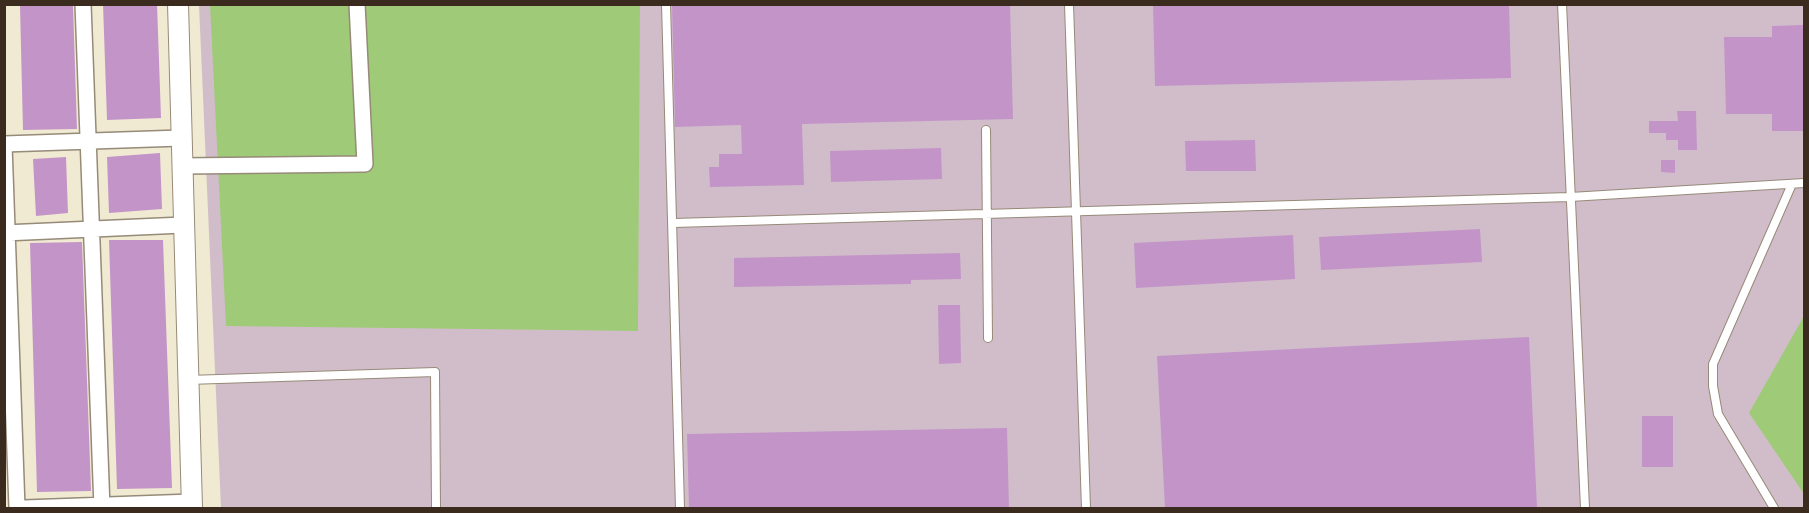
<!DOCTYPE html>
<html>
<head>
<meta charset="utf-8">
<style>
	body { margin:0 }
	#map { position:relative; width:1809px; height:513px; overflow:hidden; background:#f0ead2; font-family:"Patrick Hand",sans-serif }
	canvas { display:block }
	.frame { position:absolute; inset:0; border:6px solid #3b2a1e; pointer-events:none }
</style>
</head>
<body>
<div id="map">
<canvas width="1809" height="513"></canvas>
<div class="frame"></div>
</div>
<script>
const ctx = document.querySelector('canvas').getContext('2d');
ctx.lineJoin = 'round';
function paint(path, color) { ctx.fillStyle = color; ctx.fill(path, 'evenodd'); }
const poly = rows => new Path2D(rows.map(r => 'M' + r).join(''));
function strokePath(path, color, width, dash) { ctx.strokeStyle = color; ctx.lineWidth = width; ctx.lineCap = dash ? 'butt' : 'round'; ctx.setLineDash(dash || []); ctx.stroke(path); }
const industrial = poly([
	[199,5,1804,5,1804,508,221,508]
]);
const green = poly([
	[210,5,640,5,638,331,226,326],
	[1804,316,1804,494,1749,413]
]);
const building = poly([
	[103,4,157,4,161,118,107,120],
	[672,4,1010,4,1013,119,802,124,804,185,710,187,709,167,719,167,719,154,742,154,741,125,675,127],
	[1153,4,1509,4,1511,78,1155,86],
	[73,5,77,129,23,130,20,6],
	[1803,25,1804,131,1772,131,1772,114,1726,114,1724,37,1772,37,1772,26],
	[1677,111,1696,111,1697,150,1678,150,1678,140,1666,140,1666,133,1649,133,1649,121,1678,121],
	[1255,140,1256,171,1186,171,1185,141],
	[941,148,942,179,831,182,830,151],
	[160,153,162,209,109,213,107,157],
	[66,157,68,213,36,216,33,159],
	[1661,160,1675,160,1675,173,1661,172],
	[1480,229,1482,262,1321,270,1319,237],
	[1293,235,1295,279,1136,288,1134,243],
	[109,240,163,240,172,488,117,489],
	[82,242,91,491,37,492,30,243],
	[960,253,961,279,911,280,911,284,734,287,734,258],
	[938,305,960,305,961,363,939,364],
	[1529,337,1537,508,1165,508,1157,356],
	[1642,416,1673,416,1673,467,1642,467],
	[1007,428,1009,508,689,508,687,434]
]);
const service = poly([
	[666,4,680,508],
	[1069,4,1086,508],
	[1562,4,1585,508],
	[986,130,988,338],
	[674,223,1570,197,1804,183],
	[188,380,435,372,436,508],
	[1774,508,1718,414,1713,386,1713,364,1792,184]
]);
const minor = poly([
	[83,4,102,508],
	[4,144,181,138],
	[4,145,17,508],
	[182,166,365,164,357,4],
	[4,233,183,225],
	[24,508,192,502]
]);
const tertiary = poly([
	[178,4,192,508]
]);
paint(industrial, '#d1bdca');
paint(green, '#9fcb78');
paint(building, '#c394c8');
strokePath(service, '#968a78', 10);
strokePath(minor, '#968a78', 18);
strokePath(tertiary, '#968a78', 22);
strokePath(service, '#fff', 8);
strokePath(minor, '#fff', 15);
strokePath(tertiary, '#fff', 20);
</script>
</body>
</html>
